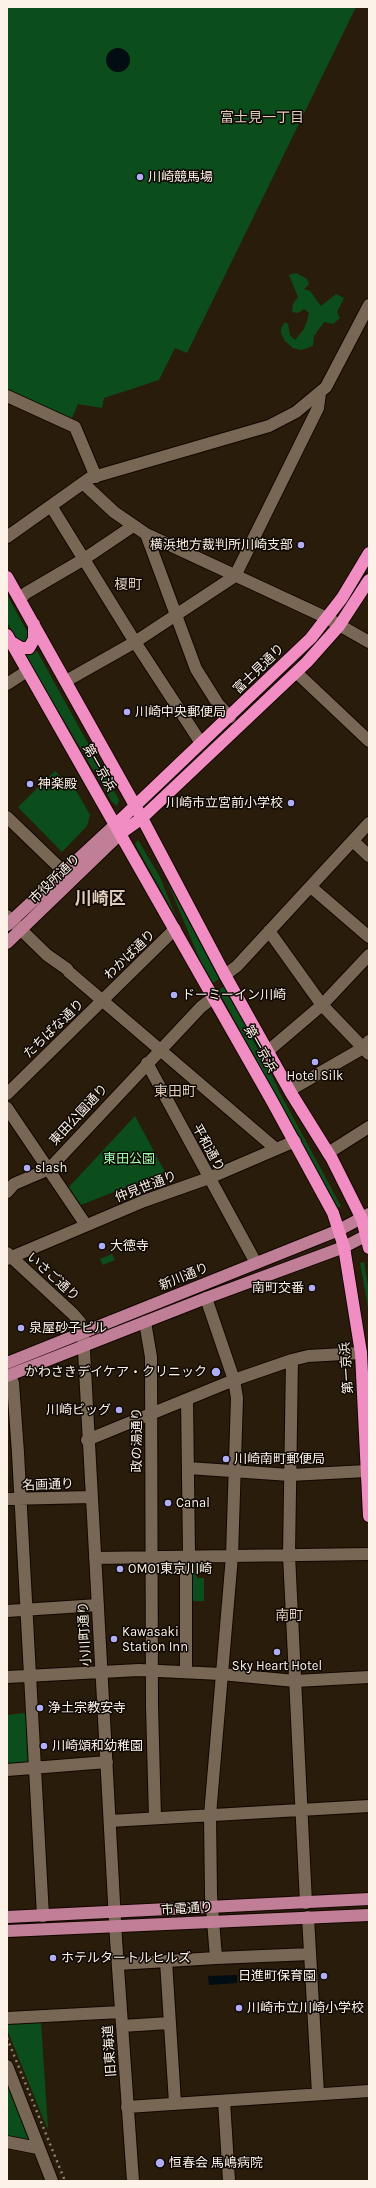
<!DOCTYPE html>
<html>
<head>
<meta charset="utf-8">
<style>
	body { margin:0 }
	#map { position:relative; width:376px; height:2188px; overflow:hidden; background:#2a1c0a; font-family:Karla,sans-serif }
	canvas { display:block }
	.frame { position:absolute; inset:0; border:8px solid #fcf2e7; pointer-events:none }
</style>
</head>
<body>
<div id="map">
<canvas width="376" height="2188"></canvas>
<div class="frame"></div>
</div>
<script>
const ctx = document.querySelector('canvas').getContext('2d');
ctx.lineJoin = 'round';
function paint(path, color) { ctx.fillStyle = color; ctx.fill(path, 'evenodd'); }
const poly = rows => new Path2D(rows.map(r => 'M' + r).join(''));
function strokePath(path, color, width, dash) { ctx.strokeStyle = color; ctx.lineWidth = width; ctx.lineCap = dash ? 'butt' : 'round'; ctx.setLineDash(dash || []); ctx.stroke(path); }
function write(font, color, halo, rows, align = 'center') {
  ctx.font = font + ' Karla,"Noto Sans JP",sans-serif'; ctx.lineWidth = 3; ctx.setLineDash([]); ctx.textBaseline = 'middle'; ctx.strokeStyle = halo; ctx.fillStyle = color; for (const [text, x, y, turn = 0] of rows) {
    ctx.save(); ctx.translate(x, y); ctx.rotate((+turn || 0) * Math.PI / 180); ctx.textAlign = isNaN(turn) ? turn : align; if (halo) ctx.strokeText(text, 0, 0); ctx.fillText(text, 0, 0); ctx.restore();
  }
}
const green = poly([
	[7,7,356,7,187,353,175,348,159,380,104,398,102,408,78,404,71,420,7,390],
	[296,273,307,279,309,284,304,289,310,291,321,306,336,294,344,298,337,312,340,318,333,324,324,322,314,336,313,346,301,350,293,348,285,341,281,333,281,328,285,322,288,324,290,335,295,340,304,329,307,321,309,313,304,309,298,313,292,312,293,304,298,297,289,275],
	[7,595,28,633,25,642,17,639,7,622],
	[37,651,119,800,117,806,112,802,26,656],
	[55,771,77,792,90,815,87,826,62,852,18,807],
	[145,839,219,979,213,983,199,958,165,876],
	[138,840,160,877,176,917,135,844],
	[224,987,266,1063,281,1095,341,1206,338,1208,218,990],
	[135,1116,165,1172,78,1206,67,1189],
	[112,1254,115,1260,103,1265,100,1259],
	[364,1262,369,1291,369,1329,368,1307,360,1263],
	[189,1559,198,1559,197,1578,204,1578,204,1601,189,1601],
	[23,1713,28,1715,30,1760,28,1763,7,1764,7,1715],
	[39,2021,41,2023,48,2128,47,2128,7,2029,7,2023],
	[7,2079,32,2140,29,2143,7,2138]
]);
const water = poly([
	'106 60a12 12 0 1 1 24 0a12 12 0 1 1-24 0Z',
	[237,1975,237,1983,209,1985,208,1976]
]);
const minor = poly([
	[7,396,75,427,96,477],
	[83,483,114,512,146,534,327,618,369,642],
	[51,506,135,642,201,743],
	[146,534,196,669,218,704,230,717],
	[7,537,90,478,269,426,296,412,326,387,369,305],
	[20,599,26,593,84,559,133,526],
	[297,673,369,741],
	[66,681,135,642,235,576,318,408,320,393],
	[7,684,27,671],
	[7,817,64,872],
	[353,841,369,856],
	[311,887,369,937],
	[7,916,47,955,67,969,69,972,276,1149],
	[269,931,322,1005,369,1054],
	[225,975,237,966,369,823],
	[268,1051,322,1005,369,955],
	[147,1063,256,1263],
	[290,1090,363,1048,369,1041],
	[7,1094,175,929],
	[7,1108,86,1225],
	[328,1153,369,1127],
	[7,1192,14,1184,49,1169,201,1007,214,997],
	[7,1253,73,1314,80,1322,83,1333,116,1939,133,2181],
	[7,1259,144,1201,209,1178,295,1141],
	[206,1298,234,1380,237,1398,232,1556,210,1815,211,1895,216,1958,310,1954],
	[145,1322,151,1357,152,1706,155,1818],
	[292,1360,289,1555,306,1903],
	[10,1375,13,1383,18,1453,43,1916],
	[87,1440,234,1380,292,1360,308,1356,361,1353],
	[188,1468,290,1475,367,1471],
	[7,1499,91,1497],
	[95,1558,369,1554],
	[7,1611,98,1605],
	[186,1672,186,1557,189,1552,187,1400],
	[7,1677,139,1670,221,1674,295,1681,369,1677],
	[7,1770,107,1762],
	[110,1821,369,1806],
	[308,1917,318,2094],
	[166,1961,175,2103],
	[118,1964,216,1958],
	[7,2018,121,2012],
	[122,2026,169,2023],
	[7,2066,52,2181],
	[224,2101,229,2181],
	[127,2107,369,2091],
	[7,2142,38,2148]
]);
const major = poly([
	[7,925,116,824],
	[7,943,121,833],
	[7,1363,339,1230,369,1214],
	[7,1376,206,1298,344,1247,369,1234],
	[7,1917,369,1899],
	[7,1931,369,1915]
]);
const highway = poly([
	[7,577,142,818,225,975,291,1093,332,1159,362,1219,369,1248],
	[7,635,272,1101,333,1213,344,1247,361,1353,369,1516],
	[11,642,21,648,29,648,34,639,34,624],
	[116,824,311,638,342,598,369,553],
	[121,833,142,818,307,662,339,626,369,580]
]);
const rail = poly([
	[7,2038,65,2181]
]);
const markers = [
	[140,177,4,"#b0aefa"],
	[301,545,4,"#b0aefa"],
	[127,712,4,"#b0aefa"],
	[30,784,4,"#b0aefa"],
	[291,803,4,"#b0aefa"],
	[174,995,4,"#b0aefa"],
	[315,1062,4,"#b0aefa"],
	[27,1168,4,"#b0aefa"],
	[102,1246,4,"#b0aefa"],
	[312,1288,4,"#b0aefa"],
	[21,1328,4,"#b0aefa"],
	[216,1372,5,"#b0aefa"],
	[119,1410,4,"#b0aefa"],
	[226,1459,4,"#b0aefa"],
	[168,1503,4,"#b0aefa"],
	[120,1569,4,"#b0aefa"],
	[114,1639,4,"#b0aefa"],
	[277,1652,4,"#b0aefa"],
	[40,1708,4,"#b0aefa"],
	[44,1746,4,"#b0aefa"],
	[53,1958,4,"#b0aefa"],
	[324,1976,4,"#b0aefa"],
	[239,2008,4,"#b0aefa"],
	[160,2163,5,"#b0aefa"]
];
const poiNames = [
	["川崎競馬場",148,177],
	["横浜地方裁判所川崎支部",293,545,"right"],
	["川崎中央郵便局",135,712],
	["神楽殿",38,784],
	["川崎市立宮前小学校",283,803,"right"],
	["ドーミーイン川崎",182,995],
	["Hotel Silk",315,1076,"center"],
	["slash",35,1168],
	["大徳寺",110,1246],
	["南町交番",304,1288,"right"],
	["泉屋砂子ビル",29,1328],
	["かわさきデイケア・クリニック",207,1372,"right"],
	["川崎ビッグ",111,1410,"right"],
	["川崎南町郵便局",234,1459],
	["Canal",176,1503],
	["OMO1東京川崎",128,1569],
	["Kawasaki",122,1632],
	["Station Inn",122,1647],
	["Sky Heart Hotel",277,1666,"center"],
	["浄土宗教安寺",48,1708],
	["川崎頌和幼稚園",52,1746],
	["ホテルタートルヒルズ",61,1958],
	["日進町保育園",316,1976,"right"],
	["川崎市立川崎小学校",247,2008],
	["恒春会 馬嶋病院",169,2163]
];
const streetNames = [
	["富士見通り",259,669,-44],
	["第一京浜",99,768,60],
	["市役所通り",55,879,-44],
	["わかば通り",130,955,-44],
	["たちばな通り",54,1029,-44],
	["第一京浜",260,1049,60],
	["東田公園通り",79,1115,-47],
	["平和通り",208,1148,61],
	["仲見世通り",146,1187,-21],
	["いさご通り",53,1277,42],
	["新川通り",184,1277,-22],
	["第一京浜",347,1368,-94],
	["政の湯通り",137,1440,-90],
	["名画通り",48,1485,-2],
	["小川町通り",85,1634,-93],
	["市電通り",187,1909,-4],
	["旧東海道",110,2051,-94]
];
const parkNames = [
	["東田公園",129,1159]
];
const neighbourhoodNames = [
	["富士見一丁目",262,118],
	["榎町",128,585],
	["東田町",175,1092],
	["南町",289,1616]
];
const districtNames = [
	["川崎区",100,899]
];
paint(green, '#0b4e1b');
paint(water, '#010d12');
strokePath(minor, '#120600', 14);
strokePath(major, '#120600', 14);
strokePath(highway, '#120600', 14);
strokePath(minor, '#786754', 12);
strokePath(major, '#c17e97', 12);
strokePath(highway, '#f28dc4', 12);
strokePath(rail, '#8e8273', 2.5, [2, 4]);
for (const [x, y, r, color] of markers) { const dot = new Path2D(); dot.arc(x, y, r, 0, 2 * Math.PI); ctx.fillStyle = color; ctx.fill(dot); strokePath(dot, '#0e0803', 1.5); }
write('13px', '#fcf2e7', '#0e0803', poiNames, 'left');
write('13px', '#fcf2e7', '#0e0803', streetNames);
write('13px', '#9efea8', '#0e0803', parkNames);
write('14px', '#e0ccb7', '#0e0803', neighbourhoodNames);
write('bold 17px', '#e0ccb7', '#0e0803', districtNames);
</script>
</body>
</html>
